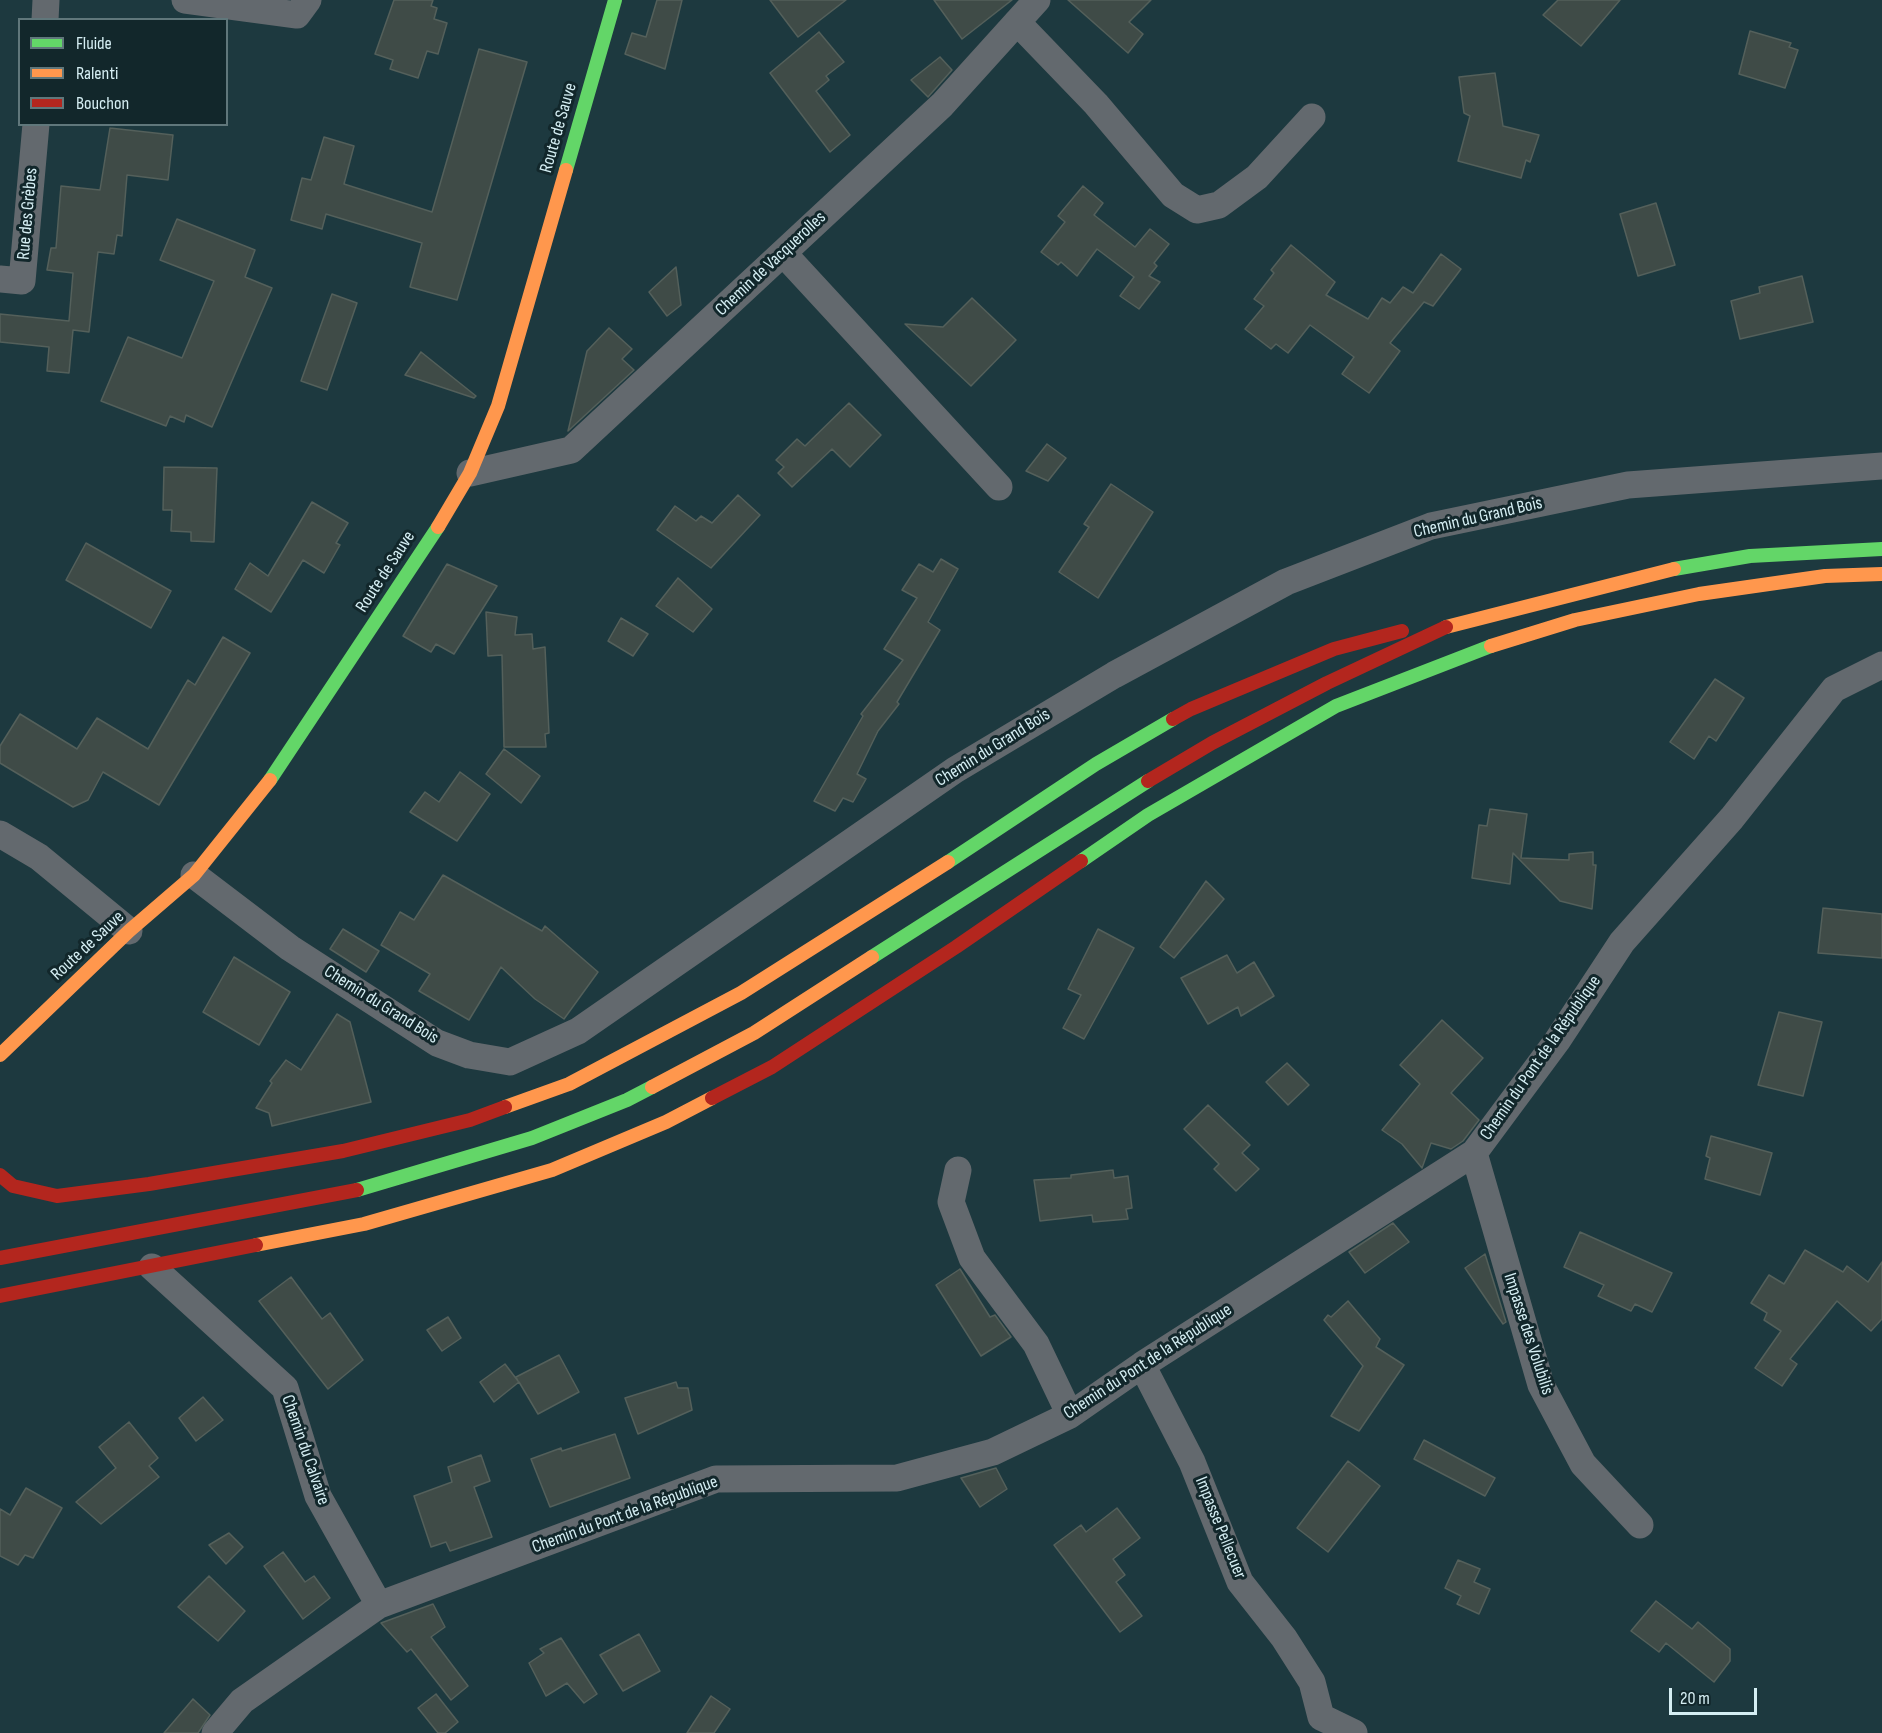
<!DOCTYPE html>
<html>
<head>
<meta charset="utf-8">
<style>
	body { margin:0 }
	#map { position:relative; width:1882px; height:1733px; overflow:hidden; background:#1d393f; font-family:"Sofia Sans Condensed",sans-serif }
	canvas { display:block }
	.legend { position:absolute; left:18px; top:18px; width:210px; height:108px; box-sizing:border-box; background:#12272b; border:2px solid #60777b; margin:0; padding:8px 10px; list-style:none; font-size:18px; color:#d5eef3 }
	.legend li { display:flex; align-items:center; gap:12px; height:30px }
	.legend b { width:30px; border:2px solid #60777b }
	.scale { position:absolute; left:1669px; top:1688px; width:88px; height:27px; box-sizing:border-box; border:3px solid #d5eef3; border-top:0; padding-left:8px; font-size:18px; line-height:21px; white-space:nowrap; color:#d5eef3; -webkit-text-stroke:4px #12272b; paint-order:stroke }
</style>
</head>
<body>
<div id="map">
<canvas width="1882" height="1733"></canvas>
<ul class="legend">
<li><b style="height:8px;background:#63d668"></b>Fluide</li>
<li><b style="height:8px;background:#ff974d"></b>Ralenti</li>
<li><b style="height:8px;background:#b3261e"></b>Bouchon</li>
</ul>
<div class="scale">20 m</div>
</div>
<script>
const ctx = document.querySelector('canvas').getContext('2d');
ctx.lineJoin = 'round';
function paint(path, color) { ctx.fillStyle = color; ctx.fill(path, 'evenodd'); }
const poly = rows => new Path2D(rows.map(r => 'M' + r).join(''));
function strokePath(path, color, width, dash) { ctx.strokeStyle = color; ctx.lineWidth = width; ctx.lineCap = dash ? 'butt' : 'round'; ctx.setLineDash(dash || []); ctx.stroke(path); }
function write(font, color, halo, rows, align = 'center') {
  ctx.font = font + ' "Sofia Sans Condensed",sans-serif'; ctx.lineWidth = 6; ctx.setLineDash([]); ctx.textBaseline = 'middle'; ctx.strokeStyle = halo; ctx.fillStyle = color; for (const [text, x, y, turn = 0] of rows) {
    ctx.save(); ctx.translate(x, y); ctx.rotate((+turn || 0) * Math.PI / 180); ctx.textAlign = isNaN(turn) ? turn : align; if (halo) ctx.strokeText(text, 0, 0); ctx.fillText(text, 0, 0); ctx.restore();
  }
}
const building = poly([
	[394,0,433,0,431,6,437,8,434,19,447,23,438,54,427,51,418,78,390,69,393,60,375,54,394,0],
	[657,0,682,0,665,69,625,54,632,33,646,37,657,0],
	[770,0,846,0,798,37,770,0],
	[934,0,1012,0,962,39,934,0],
	[1068,0,1151,0,1129,22,1143,34,1128,53,1068,0],
	[1558,0,1620,0,1581,46,1543,15,1558,0],
	[1750,31,1791,43,1789,47,1798,50,1785,88,1739,74,1750,31],
	[819,32,844,62,826,76,829,80,816,91,850,135,830,152,770,73,819,32],
	[479,49,527,62,457,300,410,287,422,243,326,214,322,229,291,220,302,178,311,180,324,137,354,146,344,184,432,212,479,49],
	[940,57,952,70,928,97,911,80,940,57],
	[1495,73,1503,126,1539,135,1530,162,1526,160,1521,178,1458,161,1470,116,1464,113,1459,77,1495,73],
	[110,128,173,135,168,180,127,175,122,236,117,235,114,254,98,252,89,332,73,330,69,373,47,371,49,347,0,342,0,314,69,321,73,273,47,270,51,248,56,248,61,186,100,190,110,128],
	[1083,186,1103,203,1094,215,1135,247,1150,229,1169,244,1154,263,1157,266,1149,276,1160,282,1139,309,1120,296,1134,277,1097,249,1077,276,1061,262,1058,265,1041,252,1065,222,1058,216,1083,186],
	[1656,203,1675,265,1638,276,1620,214,1656,203],
	[177,219,255,250,245,277,272,288,212,427,186,415,184,422,170,416,166,426,101,401,128,337,182,358,214,281,160,260,177,219],
	[1291,245,1335,282,1326,295,1368,319,1382,298,1390,303,1403,287,1413,293,1441,254,1461,269,1433,306,1424,302,1390,343,1400,351,1369,393,1342,374,1354,357,1310,325,1288,353,1276,344,1271,349,1245,329,1264,306,1254,299,1274,273,1271,270,1291,245],
	[676,267,681,305,667,316,649,292,676,267],
	[1802,276,1813,322,1740,339,1731,301,1760,293,1759,287,1802,276],
	[332,294,357,303,327,390,301,381,332,294],
	[972,298,1016,340,971,386,905,324,943,327,972,298],
	[609,328,632,349,622,359,634,370,568,431,587,351,609,328],
	[421,352,476,396,474,398,405,375,421,352],
	[849,403,881,435,850,467,832,449,792,487,778,473,784,467,776,460,797,439,805,446,849,403],
	[1047,444,1066,458,1048,481,1026,471,1047,444],
	[164,467,217,468,214,542,191,541,191,532,171,531,172,510,163,510,164,467],
	[1111,484,1153,512,1098,598,1059,572,1089,527,1084,524,1111,484],
	[738,495,760,515,711,568,657,530,675,506,696,521,701,516,712,523,738,495],
	[312,502,348,523,336,543,340,545,324,573,303,560,271,612,235,589,250,563,268,576,312,502],
	[86,543,171,591,151,628,66,580,86,543],
	[941,559,958,569,928,622,940,630,897,702,899,704,878,731,857,774,866,779,853,802,843,798,835,811,814,801,863,716,861,714,903,660,884,649,917,598,902,590,919,564,933,572,941,559],
	[447,564,497,586,454,654,436,644,431,652,403,636,447,564],
	[678,578,712,609,693,632,656,606,678,578],
	[486,612,517,617,515,635,532,634,533,649,545,647,549,733,545,734,546,747,504,747,502,655,488,656,486,612],
	[621,618,648,634,633,656,608,641,621,618],
	[223,637,250,653,159,805,103,772,88,800,73,807,0,763,0,746,20,714,77,749,97,718,148,749,188,680,195,685,223,637],
	[1715,679,1744,698,1716,741,1709,736,1694,759,1670,742,1715,679],
	[504,749,540,776,521,803,486,774,504,749],
	[460,772,490,794,457,841,410,812,425,792,439,802,460,772],
	[1490,809,1527,814,1521,858,1569,860,1569,854,1593,852,1593,865,1596,865,1592,909,1560,901,1513,853,1510,884,1472,878,1479,825,1487,826,1490,809],
	[443,875,542,931,545,926,598,972,564,1019,535,999,501,967,469,1020,419,991,430,974,381,945,400,912,414,920,443,875],
	[1206,881,1224,899,1174,958,1160,947,1206,881],
	[1823,908,1882,914,1882,958,1818,953,1823,908],
	[343,929,379,951,366,972,330,949,343,929],
	[1098,929,1134,948,1084,1039,1063,1028,1081,995,1068,989,1098,929],
	[1227,955,1237,973,1254,962,1274,996,1241,1016,1238,1007,1208,1024,1181,978,1227,955],
	[234,957,290,992,259,1045,203,1012,234,957],
	[1779,1012,1822,1022,1803,1096,1758,1085,1779,1012],
	[337,1014,350,1022,371,1102,272,1126,269,1113,256,1108,272,1083,270,1081,286,1060,301,1070,337,1014],
	[1442,1020,1483,1058,1451,1093,1479,1120,1463,1141,1451,1149,1431,1143,1422,1168,1402,1144,1382,1130,1420,1084,1400,1065,1442,1020],
	[1287,1063,1309,1085,1288,1105,1266,1082,1287,1063],
	[1208,1105,1250,1145,1242,1153,1259,1169,1236,1191,1214,1169,1219,1164,1184,1129,1208,1105],
	[1711,1136,1772,1153,1760,1195,1705,1179,1710,1158,1706,1156,1711,1136],
	[1113,1170,1114,1178,1128,1176,1132,1208,1126,1209,1128,1219,1093,1222,1092,1215,1040,1221,1034,1180,1071,1178,1071,1175,1113,1170],
	[1393,1223,1409,1242,1365,1273,1349,1252,1393,1223],
	[1580,1232,1672,1273,1652,1312,1635,1304,1631,1311,1598,1296,1604,1285,1564,1267,1580,1232],
	[1805,1250,1843,1272,1847,1266,1868,1282,1882,1262,1882,1319,1871,1331,1837,1301,1790,1359,1797,1364,1782,1386,1755,1368,1781,1331,1764,1320,1767,1313,1751,1303,1769,1275,1784,1284,1805,1250],
	[1485,1254,1506,1322,1503,1324,1465,1268,1485,1254],
	[960,1269,990,1317,995,1315,1011,1337,981,1356,936,1285,960,1269],
	[291,1277,322,1319,330,1313,363,1360,328,1389,259,1301,291,1277],
	[1348,1301,1380,1339,1376,1347,1404,1365,1359,1431,1331,1416,1363,1366,1324,1320,1328,1315,1331,1317,1348,1301],
	[448,1317,461,1338,442,1351,427,1330,448,1317],
	[559,1355,579,1392,538,1414,519,1382,494,1402,480,1382,505,1364,518,1381,516,1377,559,1355],
	[676,1382,678,1388,688,1388,692,1410,638,1434,625,1398,676,1382],
	[203,1397,223,1420,196,1441,179,1418,203,1397],
	[129,1422,158,1458,149,1466,159,1477,101,1524,76,1502,116,1468,99,1447,129,1422],
	[615,1434,630,1478,550,1507,531,1459,561,1448,562,1451,615,1434],
	[1424,1440,1495,1478,1485,1496,1414,1459,1424,1440],
	[481,1455,490,1481,474,1487,492,1537,450,1551,446,1542,431,1547,414,1496,452,1482,448,1467,481,1455],
	[1348,1461,1380,1486,1328,1552,1297,1528,1348,1461],
	[996,1468,1007,1489,980,1507,961,1478,996,1468],
	[26,1488,62,1508,33,1558,25,1555,18,1565,0,1556,0,1509,10,1515,26,1488],
	[1117,1508,1140,1538,1113,1559,1125,1575,1116,1582,1142,1616,1120,1632,1054,1545,1081,1525,1086,1532,1117,1508],
	[229,1533,243,1547,226,1564,209,1545,229,1533],
	[283,1552,305,1582,314,1576,330,1598,303,1619,264,1566,283,1552],
	[1458,1560,1480,1569,1474,1582,1490,1589,1479,1614,1457,1604,1461,1596,1445,1588,1458,1560],
	[209,1576,245,1611,218,1641,178,1607,209,1576],
	[1656,1601,1692,1629,1698,1622,1730,1649,1730,1661,1714,1682,1666,1643,1659,1652,1631,1631,1656,1601],
	[433,1604,445,1627,431,1637,468,1686,451,1700,411,1649,407,1652,381,1623,433,1604],
	[639,1634,660,1671,623,1691,600,1655,639,1634],
	[561,1638,597,1694,584,1703,567,1683,546,1696,529,1663,544,1653,540,1649,561,1638],
	[436,1694,458,1722,445,1733,438,1733,418,1708,436,1694],
	[711,1696,730,1709,714,1733,687,1733,711,1696],
	[193,1699,210,1715,198,1733,164,1733,193,1699]
]);
const street = poly([
	[185,0,297,15,308,0],
	[45,20,46,0],
	[1017,22,1096,104,1173,195,1197,210,1219,205,1257,177,1312,117],
	[783,253,999,487],
	[0,279,22,281,36,124],
	[470,473,571,450,942,105,1037,0],
	[0,834,39,857,129,931],
	[194,875,290,948,437,1043,469,1055,510,1062,578,1031,955,770,1114,675,1286,582,1431,526,1628,485,1882,466],
	[1474,1153,1541,1385,1583,1464,1640,1525],
	[958,1170,951,1202,972,1258,1036,1344,1070,1415],
	[152,1267,285,1388,318,1496,379,1605],
	[1142,1365,1192,1462,1240,1582,1284,1638,1312,1682,1321,1717,1354,1733],
	[215,1733,242,1701,379,1605,716,1479,897,1478,993,1452,1070,1415,1142,1365,1474,1153,1557,1041,1622,942,1732,818,1834,689,1882,665]
]);
const fast = poly([
	[566,170,615,0],
	[1674,569,1750,556,1882,549],
	[270,780,438,527],
	[1081,861,1148,815,1336,706,1491,646],
	[948,862,1096,764,1173,719],
	[872,957,1148,781],
	[357,1190,532,1138,627,1100,652,1087]
]);
const slow = poly([
	[438,527,470,473,498,406,566,170],
	[1446,627,1674,569],
	[1491,646,1575,620,1699,594,1825,576,1882,574],
	[0,1055,129,931,194,875,270,780],
	[652,1087,754,1033,872,957],
	[505,1107,569,1084,741,993,948,862],
	[256,1245,364,1224,552,1170,666,1122,712,1098]
]);
const jam = poly([
	[1173,719,1191,709,1334,649,1402,631],
	[1148,781,1212,743,1327,683,1446,627],
	[712,1098,772,1067,956,947,1081,861],
	[0,1175,13,1186,57,1196,149,1184,343,1151,470,1120,505,1107],
	[0,1258,357,1190],
	[0,1296,256,1245]
]);
const streetNames = [
	["Route de Sauve",559,128,-74],
	["Rue des Grèbes",28,214,-85],
	["Chemin de Vacquerolles",771,264,-43],
	["Chemin du Grand Bois",1478,518,-13],
	["Route de Sauve",386,572,-57],
	["Chemin du Grand Bois",993,748,-32],
	["Route de Sauve",88,946,-43],
	["Chemin du Grand Bois",381,1005,32],
	["Chemin du Pont de la République",1541,1058,-55],
	["Impasse des Volubilis",1528,1334,72],
	["Chemin du Pont de la République",1148,1362,-33],
	["Chemin du Calvaire",305,1450,71],
	["Chemin du Pont de la République",625,1515,-20],
	["Impasse Pellecuer",1220,1528,68]
];
paint(building, '#3f4b47');
strokePath(building, '#54605b', 1.5);
strokePath(street, '#63696e', 27);
strokePath(fast, '#63d668', 14);
strokePath(slow, '#ff974d', 14);
strokePath(jam, '#b3261e', 14);
write('18px', '#d5eef3', '#12272b', streetNames);
</script>
</body>
</html>
